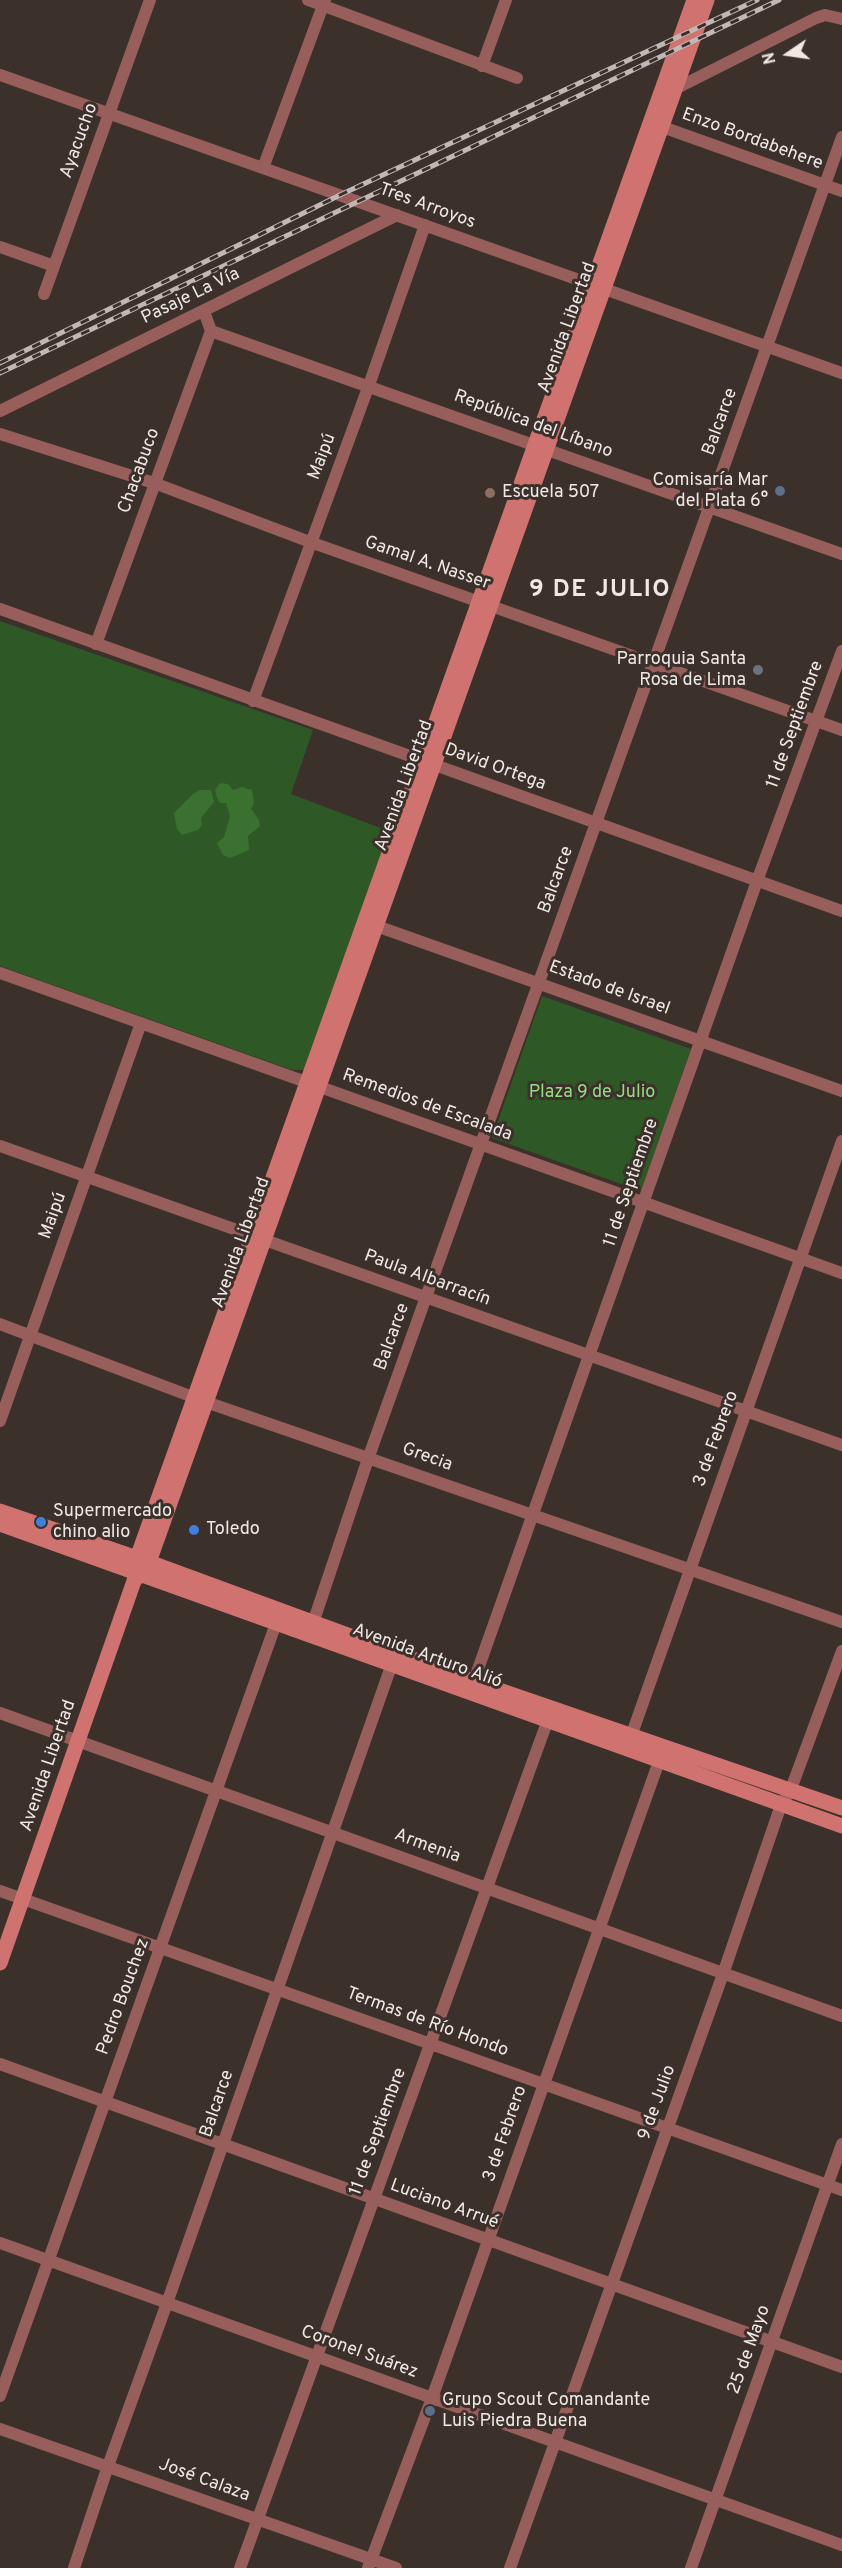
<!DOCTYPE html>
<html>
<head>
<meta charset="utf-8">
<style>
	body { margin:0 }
	#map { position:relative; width:842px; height:2568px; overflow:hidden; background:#3c302b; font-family:Overpass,sans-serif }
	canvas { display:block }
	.north { position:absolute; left:758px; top:24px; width:60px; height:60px; -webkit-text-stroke:4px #3c302b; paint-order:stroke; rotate:257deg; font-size:16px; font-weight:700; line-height:24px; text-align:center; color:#f0e8e5 }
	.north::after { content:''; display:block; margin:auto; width:21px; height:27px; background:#f0e8e5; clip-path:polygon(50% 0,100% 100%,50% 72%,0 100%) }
</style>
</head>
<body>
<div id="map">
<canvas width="842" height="2568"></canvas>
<div class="north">N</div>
</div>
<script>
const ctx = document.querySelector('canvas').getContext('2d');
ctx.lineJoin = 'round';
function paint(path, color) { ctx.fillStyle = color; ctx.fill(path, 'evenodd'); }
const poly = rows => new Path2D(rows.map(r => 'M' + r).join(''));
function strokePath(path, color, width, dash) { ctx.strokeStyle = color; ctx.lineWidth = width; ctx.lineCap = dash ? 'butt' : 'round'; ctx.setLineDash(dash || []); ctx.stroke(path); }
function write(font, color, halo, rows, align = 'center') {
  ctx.font = font + ' Overpass,sans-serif'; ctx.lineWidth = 6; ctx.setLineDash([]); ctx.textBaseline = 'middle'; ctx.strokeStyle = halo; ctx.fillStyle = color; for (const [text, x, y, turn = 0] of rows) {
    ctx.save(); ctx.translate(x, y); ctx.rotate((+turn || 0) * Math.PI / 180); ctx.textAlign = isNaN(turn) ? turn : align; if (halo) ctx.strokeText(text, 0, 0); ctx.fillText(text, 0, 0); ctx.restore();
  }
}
const green = poly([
	[0,621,313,730,291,794,391,832,304,1070,292,1070,0,966],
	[542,996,691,1049,641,1191,492,1138]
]);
const forest = poly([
	[220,783,228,784,233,790,242,787,252,790,254,803,251,809,259,820,260,826,248,836,249,850,230,858,223,855,217,843,224,837,230,816,226,803,220,803,217,798,215,790],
	[199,790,211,790,214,802,201,818,202,825,198,830,182,835,177,829,174,813,192,795]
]);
const minor = poly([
	[308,0,517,78],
	[482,66,506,0],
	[0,75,842,373],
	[673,90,816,18,825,15,842,19],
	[654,124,842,191],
	[263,168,325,0],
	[0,247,54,266],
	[44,294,150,0],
	[211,331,842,554],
	[0,411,397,215],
	[0,434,154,483,310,542,842,730],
	[0,609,842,911],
	[96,644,211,331,204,311],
	[253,701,369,385,425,225],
	[368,923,842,1091],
	[0,973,842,1273],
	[0,1146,842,1445],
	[0,1324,206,1402,842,1622],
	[0,1421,141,1023],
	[311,1629,369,1456,842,137],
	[471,1689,757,881,842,651],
	[0,1713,842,2016],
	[629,1742,842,1141],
	[0,1891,842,2190],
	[0,2064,842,2367],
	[0,2243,842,2545],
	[0,2396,279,1615],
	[0,2429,396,2568],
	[74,2568,108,2466,167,2303,394,1658],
	[240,2568,550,1714],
	[368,2568,432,2398,662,1753],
	[510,2568,723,1974,781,1805,791,1789,842,1651],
	[691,2568,842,2144]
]);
const secondary = poly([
	[0,1511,149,1562,473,1681,842,1808],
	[0,1524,842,1826],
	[136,1579,149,1562,707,0],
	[0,1963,134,1581,137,1558,694,0]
]);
const rail = poly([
	[0,363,340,195,757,0],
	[0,373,779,0]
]);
const markers = [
	[780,491,6,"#5c6f8a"],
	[490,493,6,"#8d6e63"],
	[758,670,6,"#6b7280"],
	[41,1522,6,"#3f7fe0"],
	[194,1530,6,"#3f7fe0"],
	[430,2411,6,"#5c6f8a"]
];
const streetNames = [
	["Enzo Bordabehere",752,140,20],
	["Ayacucho",80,141,-70],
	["Tres Arroyos",427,207,20],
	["Pasaje La Vía",191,297,-26],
	["Avenida Libertad",568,328,-70],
	["Balcarce",721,422,-70],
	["República del Líbano",533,425,20],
	["Maipú",323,457,-69],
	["Chacabuco",140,471,-70],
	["Gamal A. Nasser",427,564,19],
	["11 de Septiembre",796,725,-70],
	["David Ortega",495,768,20],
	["Avenida Libertad",405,786,-70],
	["Balcarce",557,880,-70],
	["Estado de Israel",609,989,20],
	["Remedios de Escalada",427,1106,20],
	["11 de Septiembre",632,1183,-71],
	["Maipú",54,1216,-70],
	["Avenida Libertad",242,1243,-70],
	["Paula Albarracín",427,1279,20],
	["Balcarce",393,1337,-70],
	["3 de Febrero",717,1439,-70],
	["Grecia",427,1458,20],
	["Avenida Arturo Alió",427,1657,20],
	["Avenida Libertad",49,1766,-71],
	["Armenia",427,1847,20],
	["Pedro Bouchez",124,1997,-70],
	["Termas de Río Hondo",427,2023,20],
	["9 de Julio",658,2103,-70],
	["Balcarce",218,2104,-71],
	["11 de Septiembre",379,2132,-70],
	["3 de Febrero",506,2134,-71],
	["Luciano Arrué",444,2205,20],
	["25 de Mayo",750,2350,-70],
	["Coronel Suárez",359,2353,20],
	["José Calaza",204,2481,20]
];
const poiNames = [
	["Comisaría Mar",768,481,"right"],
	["del Plata 6°",768,502,"right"],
	["Escuela 507",502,493],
	["Parroquia Santa",746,660,"right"],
	["Rosa de Lima",746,681,"right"],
	["Supermercado",53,1512],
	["chino alio",53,1533],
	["Toledo",206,1530],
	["Grupo Scout Comandante",442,2401],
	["Luis Piedra Buena",442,2422]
];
const parkNames = [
	["Plaza 9 de Julio",592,1093]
];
const districtNames = [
	["9 DE JULIO",600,591]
];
paint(green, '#2e5826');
paint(forest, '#3b7130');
strokePath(minor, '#985e5b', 12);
strokePath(secondary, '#d07370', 15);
strokePath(rail, '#c1b8b5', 5);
strokePath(rail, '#3c302b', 3, [9]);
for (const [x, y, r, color] of markers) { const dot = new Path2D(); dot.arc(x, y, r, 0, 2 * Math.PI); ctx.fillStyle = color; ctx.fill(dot); strokePath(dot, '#3c302b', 2); }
write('18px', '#f0e8e5', '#3c302b', streetNames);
write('18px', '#f0e8e5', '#3c302b', poiNames, 'left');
write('18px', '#91dd83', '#3c302b', parkNames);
ctx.letterSpacing = '1.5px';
write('bold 24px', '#f0e8e5', '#3c302b', districtNames);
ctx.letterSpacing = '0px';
</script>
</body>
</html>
